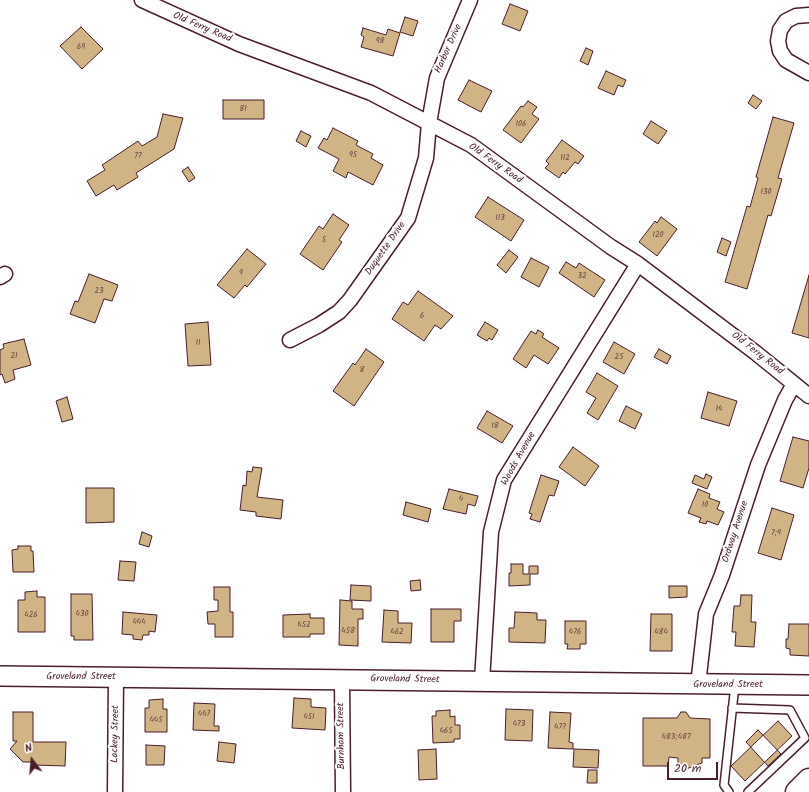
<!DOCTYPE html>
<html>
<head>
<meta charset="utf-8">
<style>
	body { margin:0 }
	#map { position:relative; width:809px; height:792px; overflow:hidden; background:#fff; font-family:Kalam,sans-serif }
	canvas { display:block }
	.north { position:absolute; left:12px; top:740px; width:40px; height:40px; -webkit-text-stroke:3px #fff; paint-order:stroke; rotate:344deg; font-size:11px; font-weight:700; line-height:16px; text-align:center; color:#4a1f2b }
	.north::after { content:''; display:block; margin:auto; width:14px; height:18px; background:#4a1f2b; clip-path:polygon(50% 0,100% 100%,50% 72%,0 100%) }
	.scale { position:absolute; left:667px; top:762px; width:51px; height:18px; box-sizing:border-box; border:2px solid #4a1f2b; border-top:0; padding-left:5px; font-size:12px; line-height:14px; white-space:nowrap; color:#4a1f2b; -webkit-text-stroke:3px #fff; paint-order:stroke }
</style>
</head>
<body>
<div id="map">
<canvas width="809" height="792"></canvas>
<div class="north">N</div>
<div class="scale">20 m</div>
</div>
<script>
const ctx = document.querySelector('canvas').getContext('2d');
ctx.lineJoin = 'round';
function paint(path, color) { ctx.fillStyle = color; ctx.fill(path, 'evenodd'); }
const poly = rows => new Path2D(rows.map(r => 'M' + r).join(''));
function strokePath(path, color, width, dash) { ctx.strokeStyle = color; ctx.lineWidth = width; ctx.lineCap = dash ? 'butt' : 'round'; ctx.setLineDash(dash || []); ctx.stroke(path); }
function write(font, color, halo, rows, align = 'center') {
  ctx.font = font + ' Kalam,sans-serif'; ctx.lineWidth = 4; ctx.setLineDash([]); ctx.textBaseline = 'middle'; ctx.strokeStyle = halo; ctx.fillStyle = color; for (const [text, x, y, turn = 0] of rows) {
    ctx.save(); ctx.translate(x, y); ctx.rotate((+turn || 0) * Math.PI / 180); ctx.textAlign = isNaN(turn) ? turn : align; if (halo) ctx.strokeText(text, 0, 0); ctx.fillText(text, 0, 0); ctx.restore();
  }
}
const building = poly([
	[510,4,528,11,520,31,502,24,510,4],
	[405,17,418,21,413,36,400,32,405,17],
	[81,27,103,49,82,69,60,46,81,27],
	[363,28,386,35,388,29,400,33,393,56,361,47,364,37,361,35,363,28],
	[586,48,593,51,588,65,580,61,586,48],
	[606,71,626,80,623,87,618,85,614,95,598,88,606,71],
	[469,80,492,91,481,112,458,100,469,80],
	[753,95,762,101,756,109,748,103,753,95],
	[223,100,264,100,264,119,223,119,223,100],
	[528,101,537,107,532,114,539,119,521,143,503,130,521,106,523,107,528,101],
	[163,114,183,118,174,149,136,173,138,177,117,190,114,185,96,196,87,181,105,170,102,165,138,141,142,146,157,137,163,114],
	[773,117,794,123,778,178,782,179,771,216,768,215,747,289,725,282,747,206,750,207,758,178,756,177,773,117],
	[651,121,667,131,658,144,643,134,651,121],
	[333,128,358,141,356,145,373,154,371,158,383,165,373,185,348,172,346,178,333,171,339,159,318,148,324,138,327,140,333,128],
	[301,131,311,136,306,147,296,141,301,131],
	[562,140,584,156,578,164,575,162,565,174,563,172,559,178,545,168,549,164,546,161,562,140],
	[188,167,195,178,189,182,182,171,188,167],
	[488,197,524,220,511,241,475,217,488,197],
	[333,214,349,225,339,240,342,242,323,270,300,254,319,226,323,229,333,214],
	[661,217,677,229,657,256,639,242,655,221,657,223,661,217],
	[722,238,731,242,726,256,717,252,722,238],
	[247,249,266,264,247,287,245,285,234,298,217,285,247,249],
	[509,250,518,257,506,273,497,265,509,250],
	[531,258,549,267,539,287,521,277,531,258],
	[566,262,576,268,579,263,605,280,594,297,559,273,566,262],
	[89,274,118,285,112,301,104,299,95,323,70,314,75,301,78,302,89,274],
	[809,275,809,338,792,333,809,275],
	[418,291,453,316,441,329,435,325,424,341,392,319,403,302,408,305,418,291],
	[208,322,211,365,188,366,185,324,208,322],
	[485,322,498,330,492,340,489,338,487,341,477,335,485,322],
	[538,330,544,334,542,337,559,348,548,364,534,355,526,368,513,359,531,331,536,334,538,330],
	[24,339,31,365,13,370,15,379,5,383,2,374,0,375,0,350,4,348,3,344,24,339],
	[614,342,635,354,624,374,603,362,614,342],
	[366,349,384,362,354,406,333,391,353,363,355,365,366,349],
	[659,349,671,356,667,364,654,357,659,349],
	[597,373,618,386,598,420,587,413,596,398,586,392,597,373],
	[708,392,737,401,729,426,701,418,708,392],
	[67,397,73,419,62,422,56,401,67,397],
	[626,406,642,414,635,429,619,421,626,406],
	[487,411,513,426,502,443,477,428,487,411],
	[793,437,809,441,809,468,803,488,780,481,793,437],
	[573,447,599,466,585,486,559,467,573,447],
	[253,467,262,468,257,497,283,500,281,519,256,516,256,512,240,510,243,485,246,486,247,471,252,472,253,467],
	[706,474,712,477,707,489,692,483,695,475,704,479,706,474],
	[541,475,559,481,554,496,549,495,540,522,530,519,532,514,529,513,541,475],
	[86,488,114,488,114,522,86,523,86,488],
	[449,489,478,496,475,506,468,504,466,514,443,509,449,489],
	[698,489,710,494,709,498,720,502,717,509,724,512,718,525,707,521,706,524,699,522,701,518,688,513,698,489],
	[406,502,431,509,428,522,403,515,406,502],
	[772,508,794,515,781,560,758,553,772,508],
	[142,532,152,536,149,547,139,544,142,532],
	[18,546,31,546,31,551,33,551,34,572,13,572,12,550,18,549,18,546],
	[120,561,136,562,134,581,118,580,120,561],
	[511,564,523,564,523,574,529,574,529,566,538,566,538,574,530,574,530,585,509,586,509,573,511,573,511,564],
	[420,580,421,590,411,591,410,581,420,580],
	[351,585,371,586,371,601,350,600,351,585],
	[669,586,687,586,687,597,669,598,669,586],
	[214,587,230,587,230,612,233,612,233,637,215,637,215,624,208,624,207,612,218,611,218,600,214,600,214,587],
	[37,591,37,597,45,597,45,632,18,632,18,600,25,600,25,592,37,591],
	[71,594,92,594,93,640,74,640,74,636,71,636,71,594],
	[741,595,752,595,751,622,756,622,754,647,735,646,736,632,732,632,734,606,740,606,741,595],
	[340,600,352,601,352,609,363,609,363,619,358,619,358,646,339,645,340,600],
	[431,609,461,609,461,621,454,621,454,642,431,642,431,609],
	[384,610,398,611,398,623,412,623,411,643,382,642,384,610],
	[123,612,157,615,155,632,149,631,149,635,143,635,142,640,133,639,133,635,122,634,123,612],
	[515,612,537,613,537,620,546,620,545,643,509,642,509,628,514,628,515,612],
	[310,614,310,618,324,618,324,634,310,634,310,637,283,637,283,615,310,614],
	[651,614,672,614,672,651,650,651,651,614],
	[565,621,586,621,586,644,580,644,580,649,567,649,568,644,565,644,565,621],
	[789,624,809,624,809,656,790,655,790,649,786,648,786,639,788,639,789,624],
	[294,698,311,699,311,707,326,708,325,730,292,728,294,698],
	[163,699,163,709,167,709,167,732,145,732,145,708,149,708,149,700,163,699],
	[194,703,215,704,214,726,219,726,219,731,193,730,194,703],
	[506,709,533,710,532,741,505,740,506,709],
	[450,710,450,717,455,716,455,725,460,725,460,739,454,739,454,742,433,743,432,716,436,716,436,711,450,710],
	[13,712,33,712,33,742,66,742,65,766,34,765,34,762,23,762,10,749,17,741,13,741,13,712],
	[550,712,571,713,569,742,573,743,573,749,548,748,550,712],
	[681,712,686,712,690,718,710,719,710,758,702,758,702,763,678,772,678,758,669,757,668,766,643,766,643,718,677,718,681,712],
	[778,721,792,736,745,781,731,766,778,721],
	[758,730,781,754,768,766,746,742,758,730],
	[219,742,236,744,234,763,217,761,219,742],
	[146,745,165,746,164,765,146,765,146,745],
	[436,749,437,779,419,780,418,750,436,749],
	[574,749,599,750,598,768,573,767,574,749],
	[588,770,597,770,597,783,587,783,588,770]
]);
const lane = poly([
	[732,708,790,710,805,738,748,792],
	[729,792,724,785,735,685]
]);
const street = poly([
	[142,0,239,44,371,93,471,145,611,247,638,264,756,353,809,396],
	[809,15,796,16,786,21,780,30,778,41,780,51,786,60,809,73],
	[0,277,5,274],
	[290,340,319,325,339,312,350,300,408,218,426,158,429,123,437,78,470,0],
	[342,679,343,792],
	[482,681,491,532,504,480,638,264],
	[698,685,706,614,722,575,758,465,785,400,794,384],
	[115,792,116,677]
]);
const secondary = poly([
	[0,676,809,685]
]);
const primary = poly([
	[797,792,809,780]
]);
const numberNames = [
	["98",380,42],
	["69",81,48],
	["81",243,110],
	["106",521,125],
	["95",353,156],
	["77",138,157],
	["112",565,159],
	["130",766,193],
	["113",500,219],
	["120",658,236],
	["5",324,241],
	["9",241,274],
	["32",582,277],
	["23",99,292],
	["6",422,317],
	["11",198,344],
	["21",14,357],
	["25",619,358],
	["8",362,371],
	["14",719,410],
	["18",495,427],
	["4",461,500],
	["10",705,506],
	["7;9",776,534],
	["430",82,615],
	["426",31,616],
	["444",139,623],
	["452",304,626],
	["458",348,632],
	["462",397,633],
	["476",575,633],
	["484",661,633],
	["447",204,715],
	["451",309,718],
	["445",156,721],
	["473",519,725],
	["477",560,728],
	["465",446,732],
	["483;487",676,738]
];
const streetNames = [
	["Old Ferry Road",202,28,23],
	["Harbor Drive",449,49,-66],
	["Old Ferry Road",495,164,35],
	["Duquette Drive",386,249,-55],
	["Old Ferry Road",757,354,38],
	["Woods Avenue",519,459,-61],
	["Ordway Avenue",736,532,-72],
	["Groveland Street",81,677],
	["Groveland Street",405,680,1],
	["Groveland Street",728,685],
	["Lackey Street",116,734,-89],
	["Burnham Street",342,736,-91]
];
paint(building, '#d0b485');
strokePath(building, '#4a1f2b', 1);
strokePath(lane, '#4a1f2b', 10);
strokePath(street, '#4a1f2b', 17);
strokePath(secondary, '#4a1f2b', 22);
strokePath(primary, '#4a1f2b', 25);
strokePath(lane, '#fff', 7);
strokePath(street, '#fff', 14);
strokePath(secondary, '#fff', 19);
strokePath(primary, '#fff', 22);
write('8px', '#6c4442', null, numberNames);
write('10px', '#4a1f2b', '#fff', streetNames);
</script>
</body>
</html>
